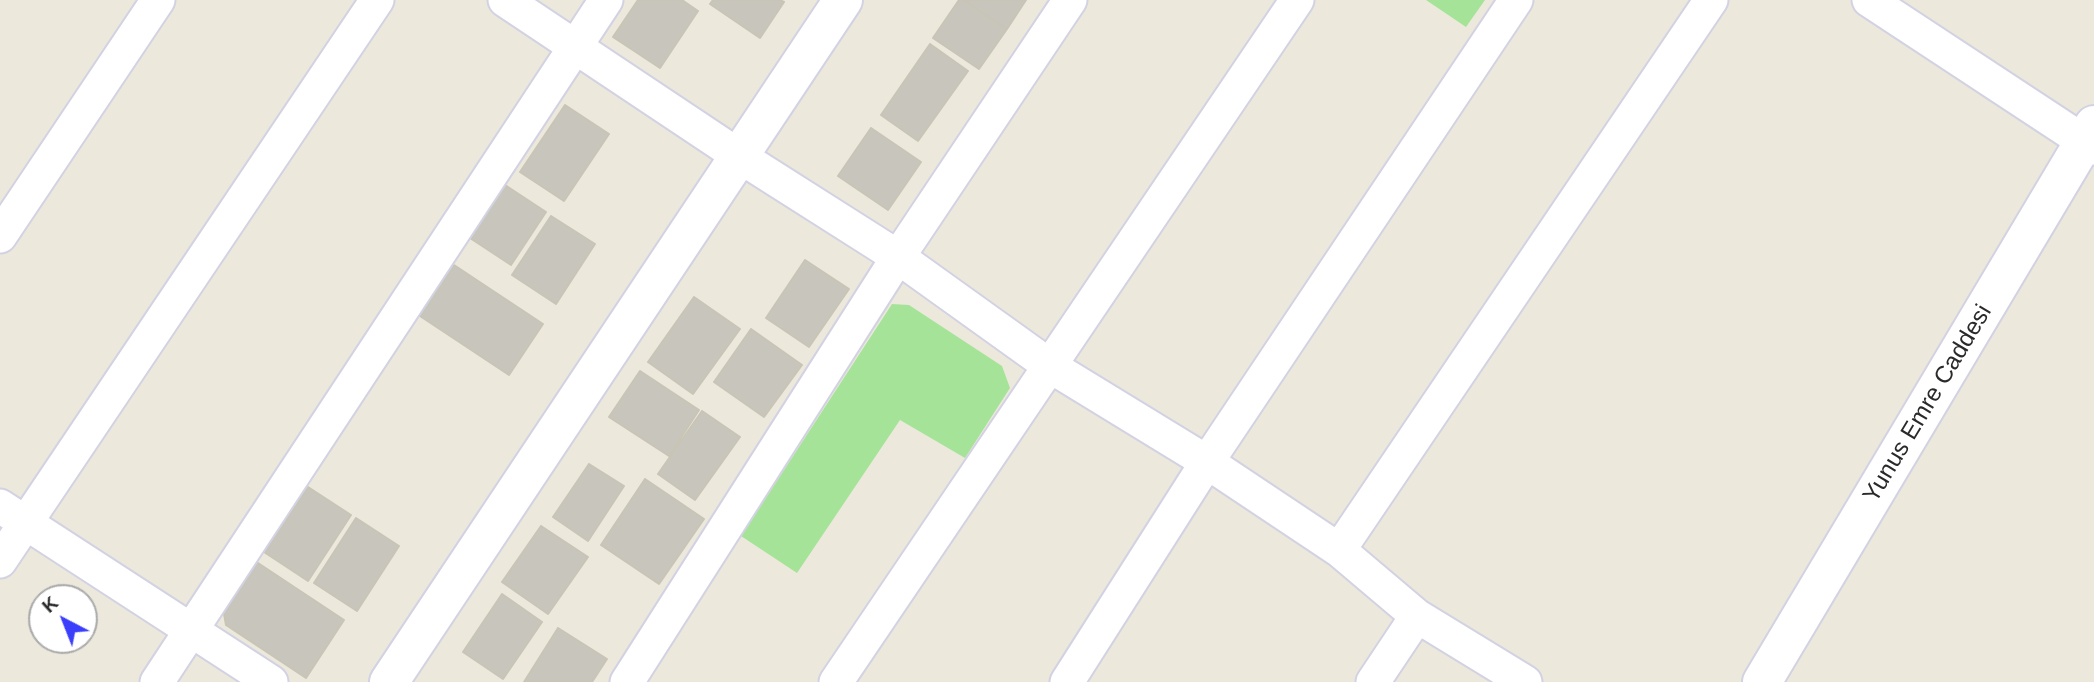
<!DOCTYPE html>
<html>
<head>
<meta charset="utf-8">
<style>
	body { margin:0 }
	#map { position:relative; width:2094px; height:682px; overflow:hidden; background:#ede8dc; font-family:Arial,sans-serif }
	canvas { display:block }
	.north { position:absolute; left:28px; top:584px; width:70px; height:70px; box-sizing:border-box; background:#fff; border:2px solid #aaa; border-radius:50%; rotate:318deg; font-size:19px; font-weight:700; line-height:28px; text-align:center; color:#2a2a2a }
	.north::after { content:''; display:block; margin:auto; width:24px; height:32px; background:#3b3efb; clip-path:polygon(50% 0,100% 100%,50% 72%,0 100%) }
</style>
</head>
<body>
<div id="map">
<canvas width="2094" height="682"></canvas>
<div class="north">K</div>
</div>
<script>
const ctx = document.querySelector('canvas').getContext('2d');
ctx.lineJoin = 'round';
function paint(path, color) { ctx.fillStyle = color; ctx.fill(path, 'evenodd'); }
const poly = rows => new Path2D(rows.map(r => 'M' + r).join(''));
function strokePath(path, color, width, dash) { ctx.strokeStyle = color; ctx.lineWidth = width; ctx.lineCap = dash ? 'butt' : 'round'; ctx.setLineDash(dash || []); ctx.stroke(path); }
function write(font, color, halo, rows, align = 'center') {
  ctx.font = font + ' Arial,sans-serif'; ctx.lineWidth = 5; ctx.setLineDash([]); ctx.textBaseline = 'middle'; ctx.strokeStyle = halo; ctx.fillStyle = color; for (const [text, x, y, turn = 0] of rows) {
    ctx.save(); ctx.translate(x, y); ctx.rotate((+turn || 0) * Math.PI / 180); ctx.textAlign = isNaN(turn) ? turn : align; if (halo) ctx.strokeText(text, 0, 0); ctx.fillText(text, 0, 0); ctx.restore();
  }
}
const green = poly([
	[1426,0,1485,0,1466,27],
	[892,304,909,305,1002,366,1010,388,965,458,900,420,797,573,741,536]
]);
const building = poly([
	[638,0,682,0,698,11,660,68,613,37,638,0],
	[713,0,780,0,784,2,760,38,710,4,713,0],
	[959,0,963,0,1007,29,979,69,933,38,959,0],
	[963,0,1026,0,1007,29,963,0],
	[930,44,968,71,918,141,881,115,930,44],
	[565,105,609,134,564,201,520,172,565,105],
	[871,128,921,162,888,210,838,176,871,128],
	[505,185,546,212,511,265,470,238,505,185],
	[551,216,595,244,556,304,512,275,551,216],
	[805,260,849,289,809,347,766,318,805,260],
	[454,265,543,324,509,375,420,316,454,265],
	[694,297,740,329,693,394,648,362,694,297],
	[751,329,802,365,764,417,714,382,751,329],
	[640,371,699,410,669,456,609,417,640,371],
	[702,411,740,437,695,500,658,474,702,411],
	[589,464,624,486,588,541,553,517,589,464],
	[645,479,704,519,659,584,601,545,645,479],
	[308,487,351,515,308,581,264,552,308,487],
	[356,518,399,546,357,611,314,583,356,518],
	[541,526,588,557,548,614,502,582,541,526],
	[255,561,344,620,306,678,226,625,223,608,255,561],
	[502,594,542,622,503,679,463,652,502,594],
	[558,628,607,659,592,682,524,682,558,628]
]);
const minor = poly([
	[505,0,739,156,898,257,1050,366,1207,462,1339,550,1417,616,1525,682],
	[1869,0,2094,148],
	[0,236,158,0],
	[0,506,271,682],
	[1339,550,1711,0],
	[0,561,377,0],
	[157,682,606,0],
	[627,682,898,257,1070,0],
	[836,682,1297,0],
	[1067,682,1207,462,1516,0],
	[1373,682,1417,616]
]);
const tertiary = poly([
	[389,682,843,0],
	[1762,682,2094,125]
]);
const streetNames = [
	["Yunus Emre Caddesi",1928,404,-59]
];
paint(green, '#a5e498');
paint(building, '#c8c5bc');
strokePath(building, '#c8c5b6', 2);
strokePath(minor, '#d2d2e3', 37);
strokePath(tertiary, '#d2d2e3', 42);
strokePath(minor, '#fff', 33);
strokePath(tertiary, '#fff', 38);
write('24px', '#2a2a2a', '#fff', streetNames);
</script>
</body>
</html>
